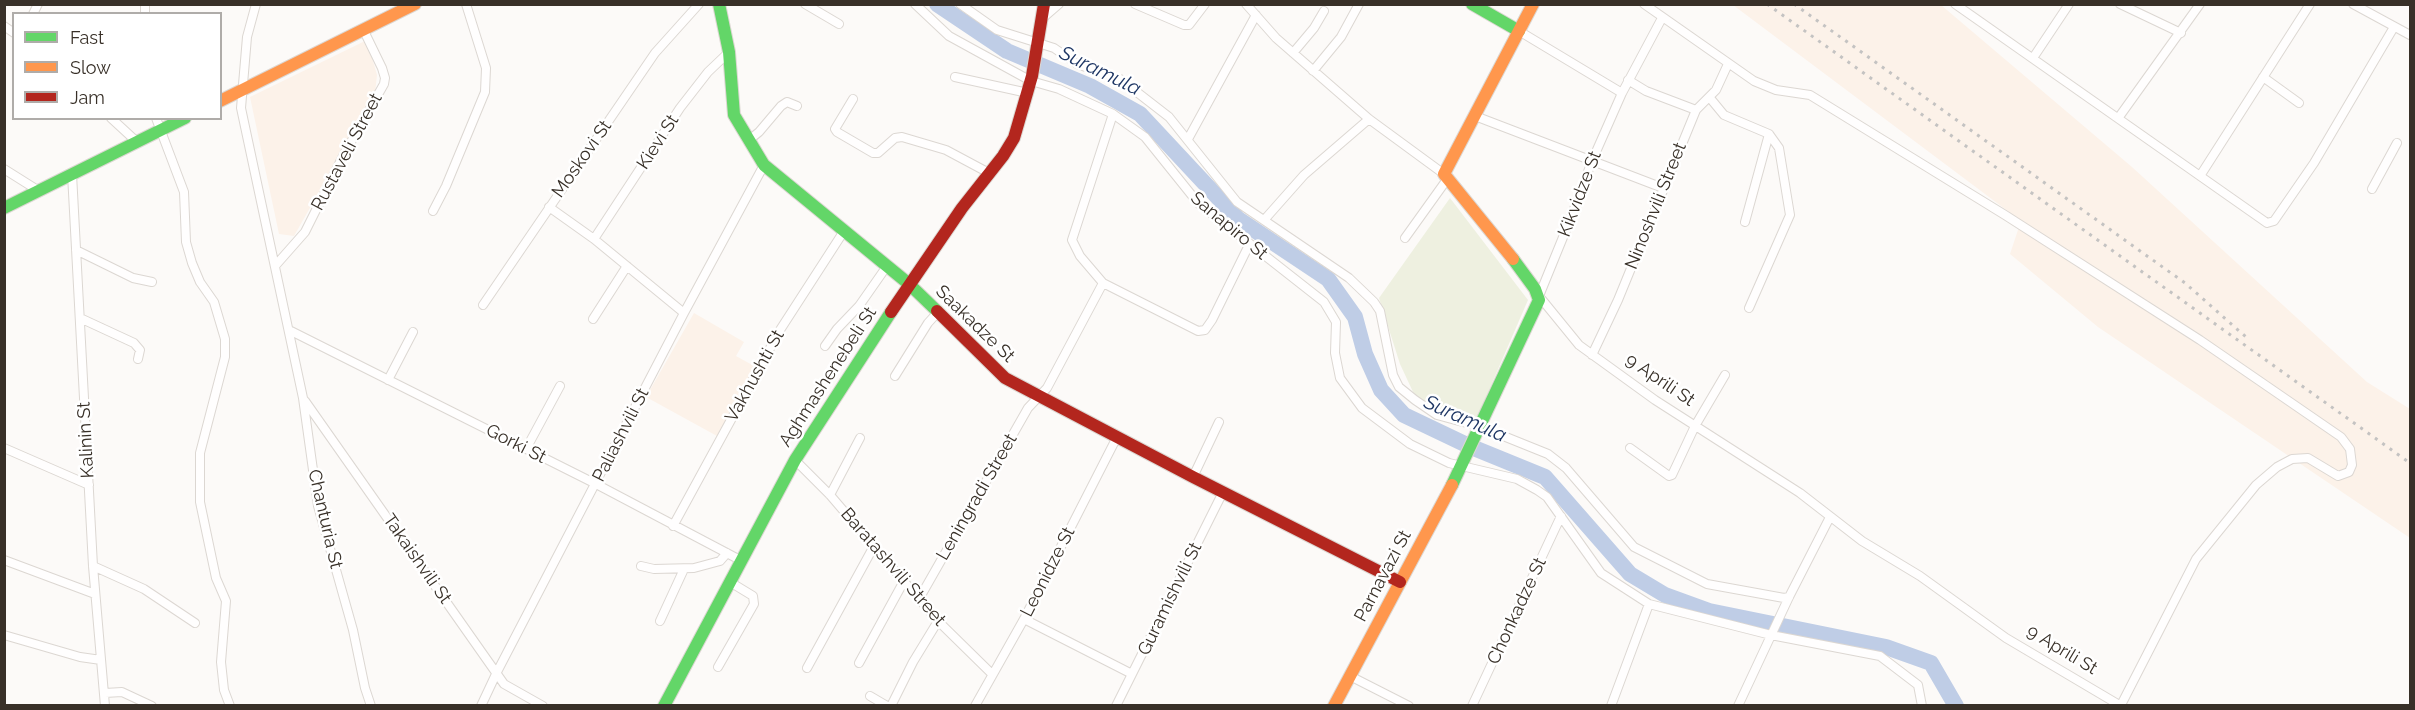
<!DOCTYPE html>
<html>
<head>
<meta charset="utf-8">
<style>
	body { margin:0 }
	#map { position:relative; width:2415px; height:710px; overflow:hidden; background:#fcfaf8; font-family:Raleway,sans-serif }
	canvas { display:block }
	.frame { position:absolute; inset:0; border:6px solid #383028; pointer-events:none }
	.legend { position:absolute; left:12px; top:12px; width:210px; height:108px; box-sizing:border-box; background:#fff; border:2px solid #afaca9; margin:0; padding:8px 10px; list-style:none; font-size:18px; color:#383028 }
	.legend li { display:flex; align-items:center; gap:12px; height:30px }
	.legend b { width:30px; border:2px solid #afaca9 }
</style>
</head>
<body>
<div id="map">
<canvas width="2415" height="710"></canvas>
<div class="frame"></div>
<ul class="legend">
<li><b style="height:8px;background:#63d668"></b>Fast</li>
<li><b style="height:8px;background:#ff974d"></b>Slow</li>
<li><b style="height:8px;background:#b3261e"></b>Jam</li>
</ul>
</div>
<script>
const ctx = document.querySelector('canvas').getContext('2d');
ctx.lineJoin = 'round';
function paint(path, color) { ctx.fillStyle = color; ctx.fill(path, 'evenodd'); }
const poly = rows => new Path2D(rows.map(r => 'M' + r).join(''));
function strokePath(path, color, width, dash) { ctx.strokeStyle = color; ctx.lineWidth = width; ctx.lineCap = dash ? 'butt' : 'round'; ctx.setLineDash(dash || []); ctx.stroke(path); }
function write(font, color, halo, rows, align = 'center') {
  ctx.font = font + ' Raleway,sans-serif'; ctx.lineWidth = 5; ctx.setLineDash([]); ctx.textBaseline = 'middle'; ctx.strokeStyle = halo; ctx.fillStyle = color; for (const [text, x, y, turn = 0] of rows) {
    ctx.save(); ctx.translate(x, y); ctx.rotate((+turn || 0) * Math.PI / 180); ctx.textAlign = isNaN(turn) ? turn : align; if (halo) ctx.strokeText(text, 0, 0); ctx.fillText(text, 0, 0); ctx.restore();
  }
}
const built = poly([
	[1733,5,1941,5,2132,167,2367,382,2410,409,2410,538,2098,327,2010,254,2021,221],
	[367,40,377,75,375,93,294,236,279,234,250,97],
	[694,313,744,342,736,356,756,367,717,436,646,397]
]);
const green = poly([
	[1450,198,1528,300,1476,420,1432,406,1414,394,1400,364,1379,298]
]);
const river = poly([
	[937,4,1007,51,1090,86,1140,114,1238,219,1328,279,1355,317,1365,354,1381,390,1404,415,1469,446,1545,477,1630,574,1665,595,1709,611,1886,647,1931,663,1956,706]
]);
const street = poly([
	[145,4,145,14],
	[256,4,247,37,241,108,303,398,318,506,353,630,365,688,371,706],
	[805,4,839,24],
	[915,4,949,36,1031,81,1059,89,1113,114,1145,137,1198,203,1324,302,1336,322,1335,353,1340,378,1362,408,1410,444,1449,463,1517,479,1537,490,1547,497,1601,573,1649,604,1771,635,1880,656,1918,685,1922,706],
	[960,4,997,30,1054,48,1077,64,1120,79,1169,117,1237,202,1349,278,1374,302,1380,311,1393,375,1399,387,1415,400,1437,415,1481,427,1548,454,1566,468,1634,547,1707,584,1784,598,1789,597],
	[1135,4,1184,25,1189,25,1205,4],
	[1246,4,1276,38,1369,119,1444,174],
	[1644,4,1754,81,1776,90,1810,95,2005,215,2200,340,2341,437,2350,449,2352,465,2349,472,2338,476,2308,458,2292,459,2277,467,2256,485,2196,559,2121,705],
	[1955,4,2267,223,2274,221,2314,163,2394,27],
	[2120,4,2181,33],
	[2353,4,2410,35],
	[33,14,38,4],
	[1044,17,1059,4],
	[1662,18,1622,93,1592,161,1568,225,1539,296,1579,345,1655,400,1800,493,1862,541,1920,576,2006,638,2121,706],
	[4,26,14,33],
	[1519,31,1622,93],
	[1293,53,1314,28,1324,11],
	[2033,58,2069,4],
	[1313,71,1341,37,1359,4],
	[955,77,1028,93],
	[2263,77,2299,103],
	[1628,80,1646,91,1696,110],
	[1710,98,1724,115,1769,134,1779,148,1790,215,1749,308],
	[853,99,835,129,837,132,873,153,878,153,895,138,902,137,946,150,989,173],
	[1113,114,1072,240,1080,256,1103,283,1198,331,1205,330,1212,320,1249,245],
	[1475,116,1663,188],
	[2119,117,2200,4],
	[111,118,137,142],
	[156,118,184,192,186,242,192,263,200,282,214,302,225,339,225,357,200,453,200,502,216,578,226,601,221,662,224,690,230,706],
	[1188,139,1256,15],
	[749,140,759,132,781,106,787,102,797,106],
	[4,169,39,191],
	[72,174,93,566,105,706],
	[2200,176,2310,4],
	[2372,189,2397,143],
	[549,207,594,239,684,313],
	[433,211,446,186,485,92,486,68,466,4],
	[1265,219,1304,175,1369,119],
	[1745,222,1769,134],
	[1405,238,1448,178],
	[594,239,680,108,708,72,729,52],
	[76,250,133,278,152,282],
	[275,266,305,232,343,156,384,84,385,78,382,68,364,31],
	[483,305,655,53,699,4],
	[80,318,134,343,140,350,138,359],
	[593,319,627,266],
	[289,330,596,484,742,561],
	[825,346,837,329,859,306,887,266],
	[1592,355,1618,300,1696,110,1716,90,1728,64],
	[895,376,928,323,938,312],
	[388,380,413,332],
	[305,401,504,684,543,706],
	[4,448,89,485],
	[1630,448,1669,476,1672,475,1695,426,1725,375],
	[526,449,560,386],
	[795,460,830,495,938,621,992,674],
	[1193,477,1219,422],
	[830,495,860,438],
	[673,526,780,330,844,231],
	[4,560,95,594],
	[93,566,144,589,195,623],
	[641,566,654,569,694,568,720,561,727,553],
	[919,599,1020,422,1028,408,1047,388,1103,283],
	[1024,619,1132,674],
	[660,621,684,569],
	[4,635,80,657,101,660],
	[859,663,904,581],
	[718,667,754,604,753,596,730,582],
	[807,668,874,546],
	[1350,676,1409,706],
	[105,693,122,692,152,706],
	[870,696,887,706],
	[481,706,497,672,684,313,764,165],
	[889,706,892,704,913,662,938,621],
	[975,706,1024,619,1117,437],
	[1116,706,1223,492],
	[1472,706,1561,516],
	[1611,706,1649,604],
	[1738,706,1789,597,1830,517]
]);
const fast = poly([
	[719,4,729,52,734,115,764,165,909,284,937,311],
	[1472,4,1519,31],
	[4,208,185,118],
	[1452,485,1539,300,1535,289,1513,259],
	[664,706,795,460,891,312]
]);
const slow = poly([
	[220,101,415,4],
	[1513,259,1444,174,1533,4],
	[1334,706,1452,485]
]);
const jam = poly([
	[937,311,1005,378,1193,477,1400,582],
	[891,312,962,208,1003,156,1014,138,1032,76,1044,4]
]);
const rail = poly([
	[1767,4,2410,463],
	[1794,4,2185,283,2246,337]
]);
const streetNames = [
	["Kievi St",658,142,-57],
	["Rustaveli Street",347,152,-62],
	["Moskovi St",582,159,-55],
	["Kikvidze St",1580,194,-69],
	["Ninoshvili Street",1656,206,-68],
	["Sanapiro St",1229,226,40],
	["Saakadze St",975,324,44],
	["Vakhushti St",755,376,-61],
	["Aghmashenebeli St",828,377,-57],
	["9 Aprili St",1660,380,34],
	["Paliashvili St",621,435,-63],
	["Kalinin St",86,440,-93],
	["Gorki St",516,444,27],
	["Leningradi Street",977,497,-60],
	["Chanturia St",325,519,77],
	["Takaishvili St",417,559,55],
	["Baratashvili Street",893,567,49],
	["Leonidze St",1048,572,-63],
	["Parnavazi St",1383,576,-62],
	["Guramishvili St",1170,599,-64],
	["Chonkadze St",1517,611,-65],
	["9 Aprili St",2062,650,31]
];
const waterNames = [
	["Suramula",1100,71,26],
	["Suramula",1465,419,24]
];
paint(built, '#fcf2e9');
paint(green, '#eef0e0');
strokePath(river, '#bfcde6', 16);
strokePath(street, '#dcd7d2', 10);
strokePath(fast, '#dcd7d2', 14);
strokePath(slow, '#dcd7d2', 14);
strokePath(jam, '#dcd7d2', 14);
strokePath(street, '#fffefe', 8);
strokePath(fast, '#63d668', 12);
strokePath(slow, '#ff974d', 12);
strokePath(jam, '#b3261e', 12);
strokePath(rail, '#c4c3c2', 3, [3, 6]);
write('18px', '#383028', '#fff', streetNames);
write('italic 20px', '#1e3664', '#fff', waterNames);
</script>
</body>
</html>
